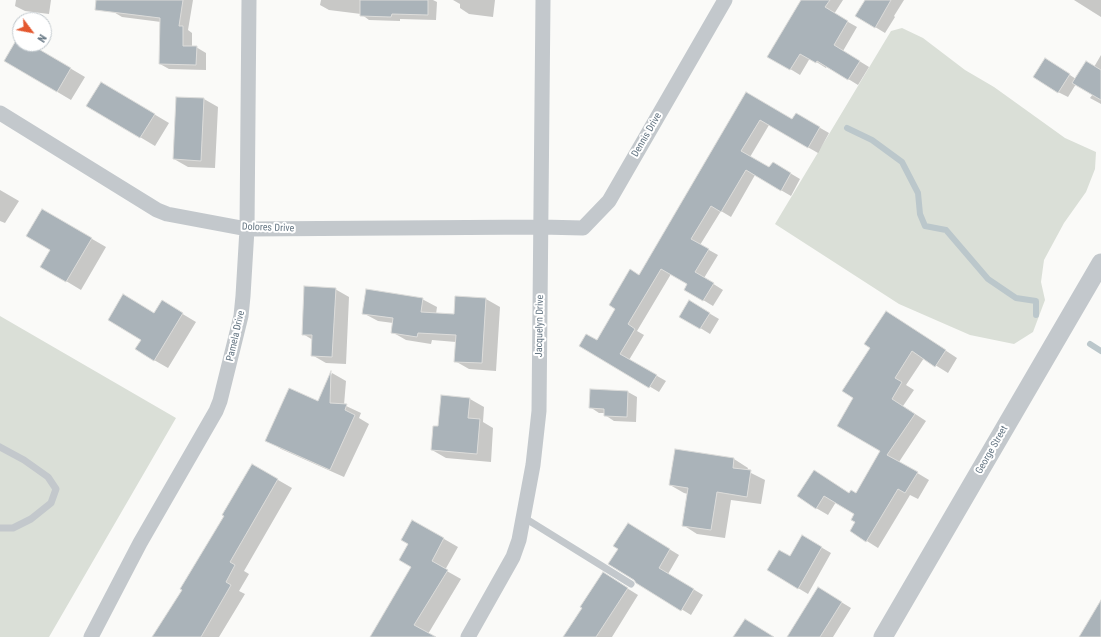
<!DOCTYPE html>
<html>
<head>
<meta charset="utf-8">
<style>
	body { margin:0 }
	#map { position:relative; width:1101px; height:637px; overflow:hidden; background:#fafaf8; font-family:"Roboto Condensed",sans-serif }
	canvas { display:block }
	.north { position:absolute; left:12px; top:12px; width:40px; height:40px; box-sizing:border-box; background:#fff; border:1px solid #c1c8cd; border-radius:50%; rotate:122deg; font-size:11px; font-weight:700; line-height:16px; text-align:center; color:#657683 }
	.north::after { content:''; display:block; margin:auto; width:14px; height:18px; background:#e4572e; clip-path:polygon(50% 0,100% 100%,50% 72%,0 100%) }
</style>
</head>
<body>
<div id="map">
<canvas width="1101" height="637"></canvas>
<div class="north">N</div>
</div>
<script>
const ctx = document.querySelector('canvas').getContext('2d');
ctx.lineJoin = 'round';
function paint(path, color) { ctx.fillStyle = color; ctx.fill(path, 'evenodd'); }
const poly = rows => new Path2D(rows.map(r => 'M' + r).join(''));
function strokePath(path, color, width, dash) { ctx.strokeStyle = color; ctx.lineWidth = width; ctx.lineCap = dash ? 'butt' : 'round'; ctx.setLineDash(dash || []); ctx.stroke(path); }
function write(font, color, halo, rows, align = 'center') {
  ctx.font = font + ' "Roboto Condensed",sans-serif'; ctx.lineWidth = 4; ctx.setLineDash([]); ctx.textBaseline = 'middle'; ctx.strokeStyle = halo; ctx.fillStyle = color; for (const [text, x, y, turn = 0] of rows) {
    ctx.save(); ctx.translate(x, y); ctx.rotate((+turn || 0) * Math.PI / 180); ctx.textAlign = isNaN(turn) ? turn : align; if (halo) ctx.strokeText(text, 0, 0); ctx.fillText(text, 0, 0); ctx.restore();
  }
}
const green = poly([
	[902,28,923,38,965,70,994,87,1065,138,1096,152,1095,169,1086,192,1064,223,1044,260,1041,282,1045,300,1033,332,1014,344,970,335,899,304,775,224,891,31],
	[0,316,176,418,49,637,0,637]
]);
const shadow = poly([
	[16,0,51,0,49,14,25,11,15,6],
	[114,0,193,0,188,30,192,33,192,47,196,47,206,53,206,70,169,69,160,64,161,22,122,17,112,11],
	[321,0,433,0,437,2,436,20,400,19,400,21,369,20,361,14,329,10,320,5],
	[453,0,495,0,493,17,469,14,460,8,460,4],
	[802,0,843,0,834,14,857,27,843,51,869,67,858,85,827,66,826,68,810,58,800,75,769,56],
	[866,0,904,0,894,16,895,17,885,33,857,16],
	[1074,0,1101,0,1101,17,1093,12],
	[20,39,20,44,29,44,85,77,71,100,5,61],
	[1101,55,1101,104,1090,98,1093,94,1076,84,1068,97,1058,92,1055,65,1076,79,1094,67],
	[115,91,169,123,155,146,88,106],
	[747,93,796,122,796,114,829,133,818,153,769,125,750,157,770,169,773,163,800,179,791,196,755,175,731,217,721,211,700,245,718,255,704,278,723,290,713,306,685,289,688,284,671,274,637,331,644,335,629,360,666,381,659,392,580,345,597,341,640,276],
	[204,99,218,107,215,168,188,167,174,159],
	[0,190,19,201,5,223,0,221],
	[42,210,106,247,81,290,41,266,51,250],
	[335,289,349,297,346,364,326,363,312,355,313,340,303,334],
	[456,297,486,299,500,307,496,371,469,369,455,361,456,342,432,340,431,344,406,340,392,332,393,323,378,321,363,313,422,299,437,307,436,314,455,315],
	[690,302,719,319,710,334,681,316],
	[176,310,196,322,168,368,154,360,142,340,155,314],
	[898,319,957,358,948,373,924,358,906,385,914,390,903,406,926,421,899,462,929,480,918,499,910,495,878,548,851,531,857,522,856,514,836,502,828,515,816,508,815,471,850,494,856,494,881,451],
	[332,373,346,381,344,405,361,413,359,418,369,424,344,477,281,449,267,440,318,402],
	[628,392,637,397,636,422,614,421,605,415,605,413,599,413,590,407],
	[470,399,484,407,483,422,493,428,491,462,446,458,432,450,439,427],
	[675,450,734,459,748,468,747,471,765,480,761,504,731,500,725,538,697,534,683,525,688,494,684,493,670,485],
	[252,465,292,488,244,571,249,574,239,591,245,594,219,637,154,637,183,590],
	[413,521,458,547,445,570,461,579,428,634,431,637,371,637,412,567,410,544],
	[638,530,679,555,668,574,703,595,691,615,637,582],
	[802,536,831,553,808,594,798,588,790,557],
	[614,580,638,595,612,637,567,637],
	[828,594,851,608,833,637,788,637]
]);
const stream = poly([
	[847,128,872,140,902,162,918,193,920,214,925,226,946,230,988,279,1016,298,1036,301,1036,315],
	[1090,344,1101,351]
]);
const building = poly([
	[96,0,183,0,179,26,183,26,183,46,197,46,196,65,159,64,160,18,95,10,96,0],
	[360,0,428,0,428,15,392,14,391,17,360,16,360,0],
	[801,0,830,0,825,7,848,21,834,45,860,61,848,80,817,61,816,63,800,54,790,70,767,57,801,0],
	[865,0,891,0,875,28,855,16,865,0],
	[18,37,20,38,20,44,30,44,71,68,57,92,4,61,18,37],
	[1045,58,1070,74,1058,93,1033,77,1045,58],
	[1086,61,1101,70,1101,100,1072,83,1086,61],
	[101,82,155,114,140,138,86,106,101,82],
	[746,92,792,119,796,113,820,127,808,148,760,120,741,151,769,167,773,162,791,173,781,191,746,170,721,212,711,206,691,239,709,249,695,272,714,283,703,301,684,290,687,284,661,269,628,324,635,329,620,354,657,375,649,388,579,346,586,334,597,340,615,309,609,305,630,269,639,275,746,92],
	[176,97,204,98,201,161,173,159,176,97],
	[42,209,92,238,66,282,40,267,50,250,26,236,42,209],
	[304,286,336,288,332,357,311,356,312,335,302,335,304,286],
	[366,289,423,298,421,312,454,314,455,296,486,298,482,363,454,362,456,335,418,333,417,337,391,333,393,318,362,314,366,289],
	[123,294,154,313,162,300,183,313,154,361,135,349,141,340,108,320,123,294],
	[689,300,710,313,700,329,679,317,689,300],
	[886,311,946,350,935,367,912,351,895,378,902,382,892,399,915,414,887,455,918,472,905,493,898,489,866,542,850,531,855,522,851,520,854,514,824,496,816,509,797,496,814,470,849,493,851,490,856,493,880,451,837,426,853,398,842,391,870,348,864,344,886,311],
	[331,371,330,403,347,404,345,410,355,415,330,470,265,441,289,388,318,401,331,371],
	[590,389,628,391,627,417,604,416,604,409,589,408,590,389],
	[441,395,470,398,468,418,480,419,477,454,431,450,433,426,438,426,441,395],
	[675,449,734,458,733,468,751,470,747,497,717,492,711,530,682,526,688,488,669,485,675,449],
	[252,464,278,479,230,562,235,565,226,582,231,585,201,637,152,637,182,590,180,589,224,516,222,515,252,464],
	[412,520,444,538,432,561,448,570,414,625,436,637,370,637,411,567,399,560,408,544,401,540,412,520],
	[628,523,670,549,659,568,694,589,681,611,636,583,634,580,608,564,618,549,613,546,628,523],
	[802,535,822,547,798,589,767,570,779,550,790,556,802,535],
	[603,572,628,588,596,637,563,637,582,608,580,607,603,572],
	[818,587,842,602,820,637,787,637,818,587],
	[1101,600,1101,637,1079,637,1101,600],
	[745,619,774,637,733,637,745,619]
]);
const service = poly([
	[0,447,24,460,48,477,56,489,51,503,31,519,13,528,0,528],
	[523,517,631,584]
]);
const minor = poly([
	[0,113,157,210,167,214,247,229,541,227,583,228,609,201,725,0],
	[91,637,140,543,216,411,220,401,241,316,243,296,247,229,249,0],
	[468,637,513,557,519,540,533,465,539,411,543,0]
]);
const tertiary = poly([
	[883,637,1101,263]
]);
const streetNames = [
	["Dennis Drive",647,135,-60],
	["Dolores Drive",268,228,2],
	["Jacquelyn Drive",540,326,-89],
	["Pamela Drive",236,336,-77],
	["George Street",992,450,-60]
];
paint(green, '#dadfd7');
paint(shadow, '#0003');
strokePath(stream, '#bbc7cb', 6);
paint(building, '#aab3b9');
strokePath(building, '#dcdcda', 1);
strokePath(service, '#c3c8cc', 7);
strokePath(minor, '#c3c8cc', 15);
strokePath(tertiary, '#c3c8cc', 19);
write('10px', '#657683', '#fff', streetNames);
</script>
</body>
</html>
